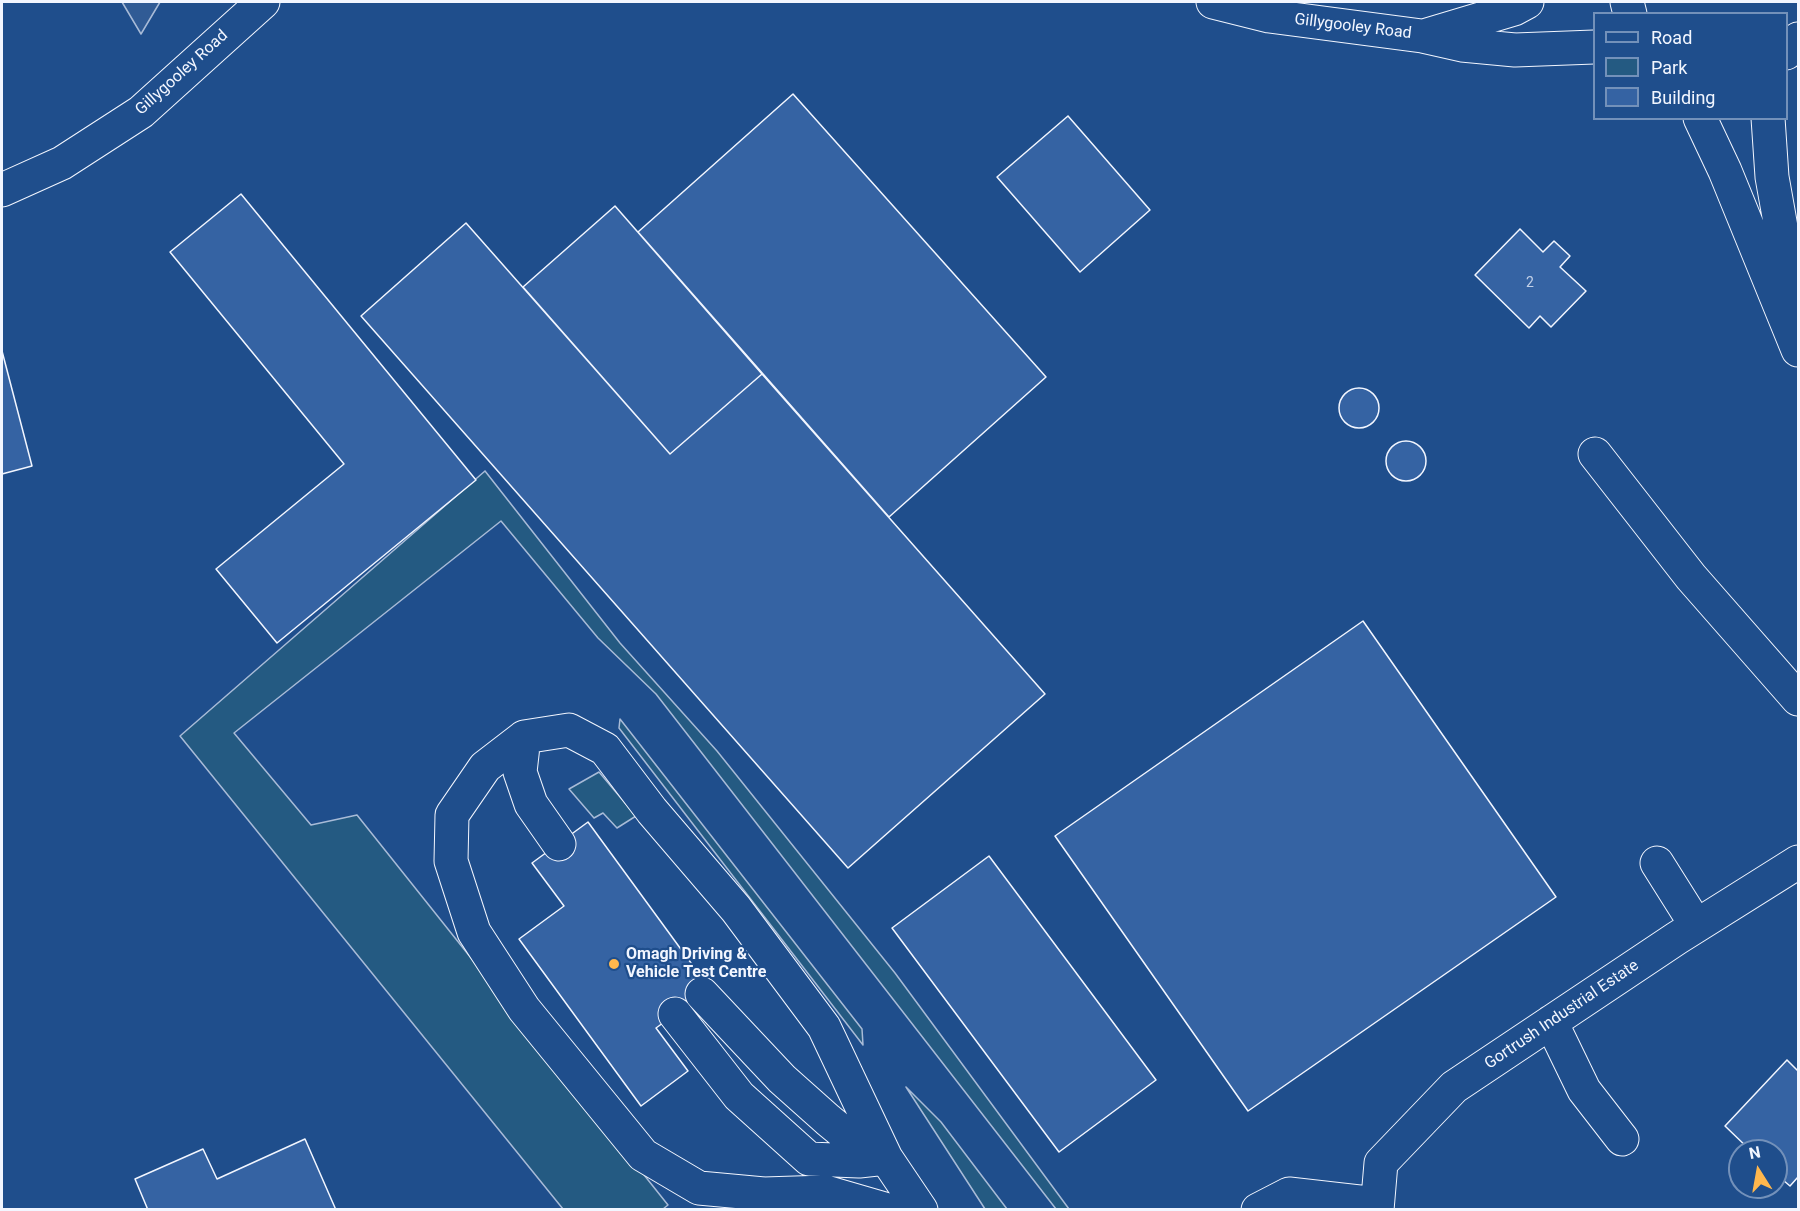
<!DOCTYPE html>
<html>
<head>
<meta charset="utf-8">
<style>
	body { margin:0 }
	#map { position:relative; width:1800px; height:1211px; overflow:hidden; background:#1f4e8c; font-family:Roboto,sans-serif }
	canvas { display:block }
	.frame { position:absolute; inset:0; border:3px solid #f2f6ff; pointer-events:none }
	.legend { position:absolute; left:1593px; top:12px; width:195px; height:108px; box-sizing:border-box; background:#1f4e8c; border:2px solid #7391ba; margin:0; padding:8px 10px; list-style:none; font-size:18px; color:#f2f6ff }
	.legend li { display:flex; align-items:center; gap:12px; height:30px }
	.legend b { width:30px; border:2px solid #7391ba }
	.north { position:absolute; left:1728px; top:1139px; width:60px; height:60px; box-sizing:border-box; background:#1f4e8c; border:2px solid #7391ba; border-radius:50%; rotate:349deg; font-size:16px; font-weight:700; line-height:24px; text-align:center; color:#f2f6ff }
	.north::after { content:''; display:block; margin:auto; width:21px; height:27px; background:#ffb74d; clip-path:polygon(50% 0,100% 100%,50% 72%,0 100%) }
</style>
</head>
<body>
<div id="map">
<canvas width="1800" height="1211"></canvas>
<div class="frame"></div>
<ul class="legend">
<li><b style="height:8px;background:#1f4e8c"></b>Road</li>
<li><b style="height:16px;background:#245a82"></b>Park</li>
<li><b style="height:16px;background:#3563a3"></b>Building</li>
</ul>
<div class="north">N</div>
</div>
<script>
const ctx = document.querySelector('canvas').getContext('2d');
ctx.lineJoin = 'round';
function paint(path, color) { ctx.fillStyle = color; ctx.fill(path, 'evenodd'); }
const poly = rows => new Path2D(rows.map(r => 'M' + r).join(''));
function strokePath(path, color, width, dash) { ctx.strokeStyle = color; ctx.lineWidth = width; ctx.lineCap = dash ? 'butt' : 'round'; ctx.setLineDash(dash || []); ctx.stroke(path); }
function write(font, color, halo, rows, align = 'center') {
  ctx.font = font + ' Roboto,sans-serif'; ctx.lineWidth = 4.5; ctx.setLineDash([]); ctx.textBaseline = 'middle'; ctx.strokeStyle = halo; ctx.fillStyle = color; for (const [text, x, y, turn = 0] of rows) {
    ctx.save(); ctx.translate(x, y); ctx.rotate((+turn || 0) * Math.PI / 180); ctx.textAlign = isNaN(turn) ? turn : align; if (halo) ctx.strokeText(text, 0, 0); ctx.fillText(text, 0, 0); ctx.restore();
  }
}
const green = poly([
	[485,471,620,643,717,751,895,973,1069,1209,1056,1209,656,694,598,638,501,521,234,733,311,825,357,815,668,1205,663,1209,563,1209,180,736,485,471],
	[620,719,862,1029,863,1045,619,728,620,719],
	[599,772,636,816,617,828,603,813,594,818,569,789,599,772],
	[906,1087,941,1122,1007,1209,985,1209,906,1087]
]);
const parking = poly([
	[122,2,160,2,141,34,122,2]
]);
const building = poly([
	[793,94,1046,377,889,517,638,232,793,94],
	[1068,116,1150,210,1080,272,997,177,1068,116],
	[241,194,476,480,277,643,216,569,344,464,170,252,241,194],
	[615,206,762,374,670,454,523,287,615,206],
	[466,223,670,454,762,374,1045,694,848,868,361,316,466,223],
	[1520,229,1543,252,1554,241,1570,256,1560,267,1586,291,1551,327,1540,316,1529,328,1475,275,1520,229],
	[2,351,32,466,2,474,2,351],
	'1339 408a20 20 0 1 1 40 0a20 20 0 1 1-40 0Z',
	'1386 461a20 20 0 1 1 40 0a20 20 0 1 1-40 0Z',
	[1363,621,1556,897,1248,1111,1055,836,1363,621],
	[588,822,710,989,656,1028,688,1071,641,1106,519,939,564,906,532,863,588,822],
	[989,856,1156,1080,1059,1152,892,928,989,856],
	[1787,1060,1798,1071,1798,1177,1790,1186,1776,1174,1776,1151,1751,1151,1725,1126,1787,1060],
	[305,1139,336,1210,148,1210,135,1179,203,1149,217,1179,305,1139]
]);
const minor = poly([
	[1595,454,1691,577,1798,699],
	[524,737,520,772,531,804,559,844],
	[1657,863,1696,925],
	[702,994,782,1079,828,1120,862,1148,886,1158],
	[675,1014,739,1096,809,1159,859,1161,886,1158],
	[1551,1022,1584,1090,1622,1139],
	[888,1210,826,1192,764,1194,699,1188,643,1155,524,1009,474,932,451,861,452,815,485,767,524,737,569,730,605,749,652,811,736,909,824,1027,886,1158,921,1210],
	[1258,1210,1289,1194,1377,1204],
	[1377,1210,1381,1163,1454,1087,1677,938,1798,862]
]);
const major = poly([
	[1213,2,1269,16,1422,36,1462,45,1515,50,1594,47],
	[1427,35,1514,9,1527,2],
	[2,190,62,163,141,112,263,2]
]);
const highway = poly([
	[1627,2,1630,14],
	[1786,53,1798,39],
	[1700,118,1725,171,1798,350],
	[1768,118,1772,177,1795,306]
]);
const markers = [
	[614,964,6,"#ffb74d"]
];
const numberNames = [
	["2",1530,283]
];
const streetNames = [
	["Gillygooley Road",1353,27,7],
	["Gillygooley Road",182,73,-42],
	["Gortrush Industrial Estate",1562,1015,-34]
];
const poiNames = [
	["Omagh Driving &",626,955],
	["Vehicle Test Centre",626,973]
];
paint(green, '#245a82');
strokePath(green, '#a8bbd7', 1.5);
paint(parking, '#305b95');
strokePath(parking, '#a8bbd7', 1.5);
paint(building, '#3563a3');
strokePath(building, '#f2f6ff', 1.5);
strokePath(minor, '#f2f6ff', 35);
strokePath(major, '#f2f6ff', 35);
strokePath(highway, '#f2f6ff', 35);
strokePath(minor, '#1f4e8c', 33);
strokePath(major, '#1f4e8c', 33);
strokePath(highway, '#1f4e8c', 33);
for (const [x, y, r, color] of markers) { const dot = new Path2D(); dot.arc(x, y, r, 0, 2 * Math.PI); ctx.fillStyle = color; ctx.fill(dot); strokePath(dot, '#1f4e8c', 2); }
write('14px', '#c3d1e8', null, numberNames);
write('16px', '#f2f6ff', '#1f4e8c', streetNames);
write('bold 16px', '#f2f6ff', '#1f4e8c', poiNames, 'left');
</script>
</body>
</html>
